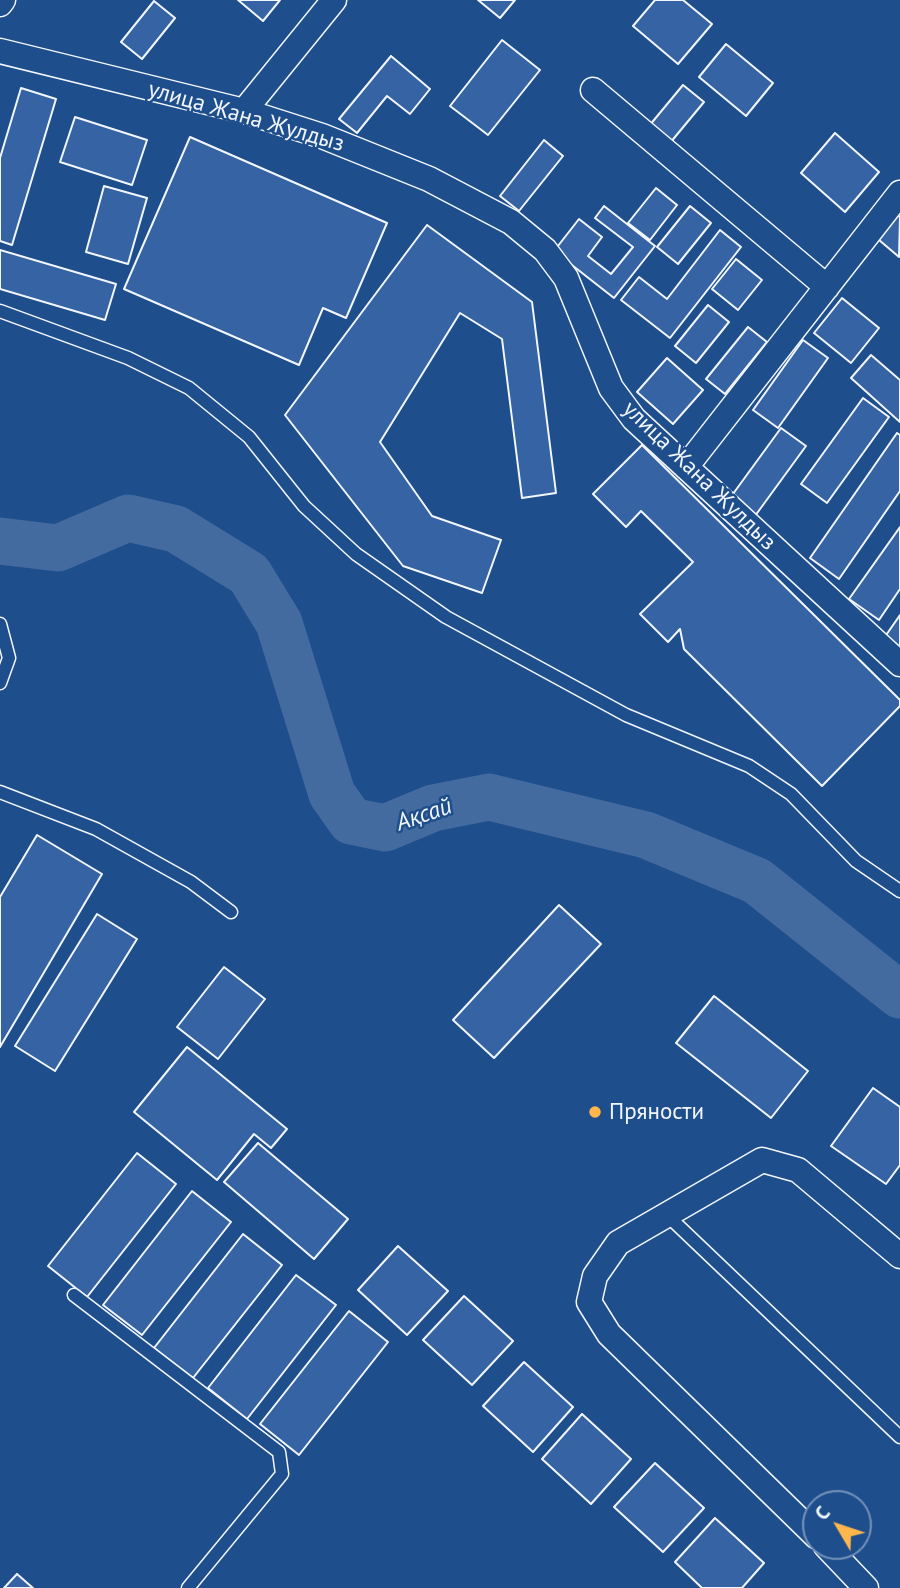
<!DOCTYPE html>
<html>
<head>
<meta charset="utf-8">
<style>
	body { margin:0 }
	#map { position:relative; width:900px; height:1588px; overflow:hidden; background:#1f4e8c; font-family:"PT Sans",sans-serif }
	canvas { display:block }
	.north { position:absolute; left:802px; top:1490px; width:70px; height:70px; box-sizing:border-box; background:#1f4e8c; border:2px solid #7391ba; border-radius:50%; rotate:309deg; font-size:19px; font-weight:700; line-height:28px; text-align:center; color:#f2f6ff }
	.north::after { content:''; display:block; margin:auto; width:24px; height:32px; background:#ffb74d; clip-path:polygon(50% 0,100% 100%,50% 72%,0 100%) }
</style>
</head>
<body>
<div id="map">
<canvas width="900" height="1588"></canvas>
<div class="north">С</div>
</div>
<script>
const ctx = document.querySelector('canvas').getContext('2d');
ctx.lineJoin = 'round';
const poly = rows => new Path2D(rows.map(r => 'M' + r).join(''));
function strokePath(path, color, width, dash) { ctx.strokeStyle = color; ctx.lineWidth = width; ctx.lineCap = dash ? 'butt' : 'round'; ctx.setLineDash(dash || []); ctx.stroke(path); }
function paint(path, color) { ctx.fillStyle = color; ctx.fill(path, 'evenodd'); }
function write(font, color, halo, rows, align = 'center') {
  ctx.font = font + ' "PT Sans",sans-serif'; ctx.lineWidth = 5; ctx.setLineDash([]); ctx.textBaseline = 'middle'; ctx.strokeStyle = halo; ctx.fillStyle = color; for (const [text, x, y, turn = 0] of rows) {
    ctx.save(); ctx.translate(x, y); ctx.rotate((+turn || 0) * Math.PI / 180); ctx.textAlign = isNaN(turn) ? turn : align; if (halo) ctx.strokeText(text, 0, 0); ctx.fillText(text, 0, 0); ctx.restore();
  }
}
const river = poly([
	[0,541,58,548,128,518,176,529,249,574,279,623,332,794,351,821,385,828,433,808,489,797,646,835,757,881,900,995]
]);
const building = poly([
	[238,0,280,0,263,21,238,0],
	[478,0,515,0,500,18,478,0],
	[655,0,683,0,712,24,678,64,633,26,655,0],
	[154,1,175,18,142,59,121,42,154,1],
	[502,40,540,70,488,135,450,106,502,40],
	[726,44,773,83,746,116,699,77,726,44],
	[391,56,430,89,410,114,387,96,357,133,339,119,391,56],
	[683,85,704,102,670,143,649,126,683,85],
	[21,88,56,99,12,245,0,241,0,158,21,88],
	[75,117,147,140,132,185,60,162,75,117],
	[835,133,879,172,845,212,801,173,835,133],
	[190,137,387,223,346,318,323,308,299,365,124,289,190,137],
	[544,140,563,156,519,211,500,196,544,140],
	[104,186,147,198,128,264,86,252,104,186],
	[656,188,677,205,650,240,628,223,656,188],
	[604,206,655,246,614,298,554,251,579,219,602,237,588,256,611,274,633,247,595,218,604,206],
	[690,206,711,223,678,264,657,247,690,206],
	[892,211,900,217,899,257,872,234,892,211],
	[427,225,532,302,556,493,522,498,502,339,460,313,380,442,432,516,501,540,482,593,403,566,285,415,427,225],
	[720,230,741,247,670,338,621,300,639,277,667,299,720,230],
	[0,250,116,284,105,320,0,289,0,250],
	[736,259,762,280,738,310,712,289,736,259],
	[842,298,879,328,851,363,814,333,842,298],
	[708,305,729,322,696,363,675,346,708,305],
	[748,327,767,342,725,394,706,379,748,327],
	[803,340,828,358,778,428,753,410,803,340],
	[871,355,900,380,900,422,851,378,871,355],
	[667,358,703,390,673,424,637,392,667,358],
	[863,398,889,417,827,503,801,484,863,398],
	[781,428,806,446,755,516,730,498,781,428],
	[897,433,900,435,900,491,839,579,810,558,897,433],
	[642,445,900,700,900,706,822,786,684,649,680,629,668,642,640,614,693,562,641,511,626,527,593,494,642,445],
	[900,527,900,589,879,620,849,599,900,527],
	[900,615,900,654,882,641,900,615],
	[37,835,102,874,0,1047,0,897,37,835],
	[559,905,601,944,494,1058,453,1020,559,905],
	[97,914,137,939,55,1071,15,1046,97,914],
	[224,967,265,999,218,1059,177,1027,224,967],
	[714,996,808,1071,771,1118,676,1043,714,996],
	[187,1047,287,1129,271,1148,254,1134,217,1180,134,1112,187,1047],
	[873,1088,900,1107,900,1165,886,1184,831,1146,873,1088],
	[258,1143,348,1219,314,1259,224,1182,258,1143],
	[137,1153,176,1184,87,1297,48,1266,137,1153],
	[192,1191,231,1222,142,1335,103,1305,192,1191],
	[243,1234,282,1265,193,1378,154,1348,243,1234],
	[398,1246,448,1291,407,1335,358,1290,398,1246],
	[296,1275,336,1305,247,1419,208,1388,296,1275],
	[464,1296,513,1341,472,1385,423,1340,464,1296],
	[349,1311,388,1342,299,1455,260,1424,349,1311],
	[524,1362,573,1407,533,1452,483,1406,524,1362],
	[582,1414,631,1459,591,1504,542,1459,582,1414],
	[655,1463,704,1508,663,1552,614,1507,655,1463],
	[715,1518,764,1563,742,1588,702,1588,675,1562,715,1518],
	[17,1574,33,1588,4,1588,17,1574]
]);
const service = poly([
	[0,311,128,358,189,388,249,437,304,506,356,554,446,617,626,715,749,766,791,794,856,861,900,891],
	[0,624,9,658,0,683],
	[0,792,96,829,191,882,231,912],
	[667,1215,900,1437],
	[74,1295,279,1452,282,1474,188,1588]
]);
const minor = poly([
	[0,4,3,0],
	[0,51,244,111,322,136,429,179,511,222,545,250,566,278,611,388,634,419,900,664],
	[593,90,827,287],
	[244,111,334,0],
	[686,467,900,193],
	[816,1536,609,1334,589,1302,595,1276,618,1243,762,1160,798,1170,900,1256],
	[826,1546,866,1588]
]);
const markers = [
	[595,1112,7,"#ffb74d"]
];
const streetNames = [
	["улица Жана Жулдыз",246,117,16],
	["улица Жана Жулдыз",699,476,44]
];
const poiNames = [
	["Пряности",609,1112]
];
const waterNames = [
	["Ақсай",424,815,-19]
];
strokePath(river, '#446ba0', 47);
paint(building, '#3563a3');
strokePath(building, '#f2f6ff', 2);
strokePath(service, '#f2f6ff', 15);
strokePath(minor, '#f2f6ff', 27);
strokePath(service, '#1f4e8c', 12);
strokePath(minor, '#1f4e8c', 24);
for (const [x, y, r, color] of markers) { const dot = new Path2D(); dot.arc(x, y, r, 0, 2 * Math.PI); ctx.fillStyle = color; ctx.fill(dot); strokePath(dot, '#1f4e8c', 2.5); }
write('23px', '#f2f6ff', '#1f4e8c', streetNames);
write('23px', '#f2f6ff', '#1f4e8c', poiNames, 'left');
write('italic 24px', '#f2f6ff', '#1f4e8c', waterNames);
</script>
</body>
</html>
